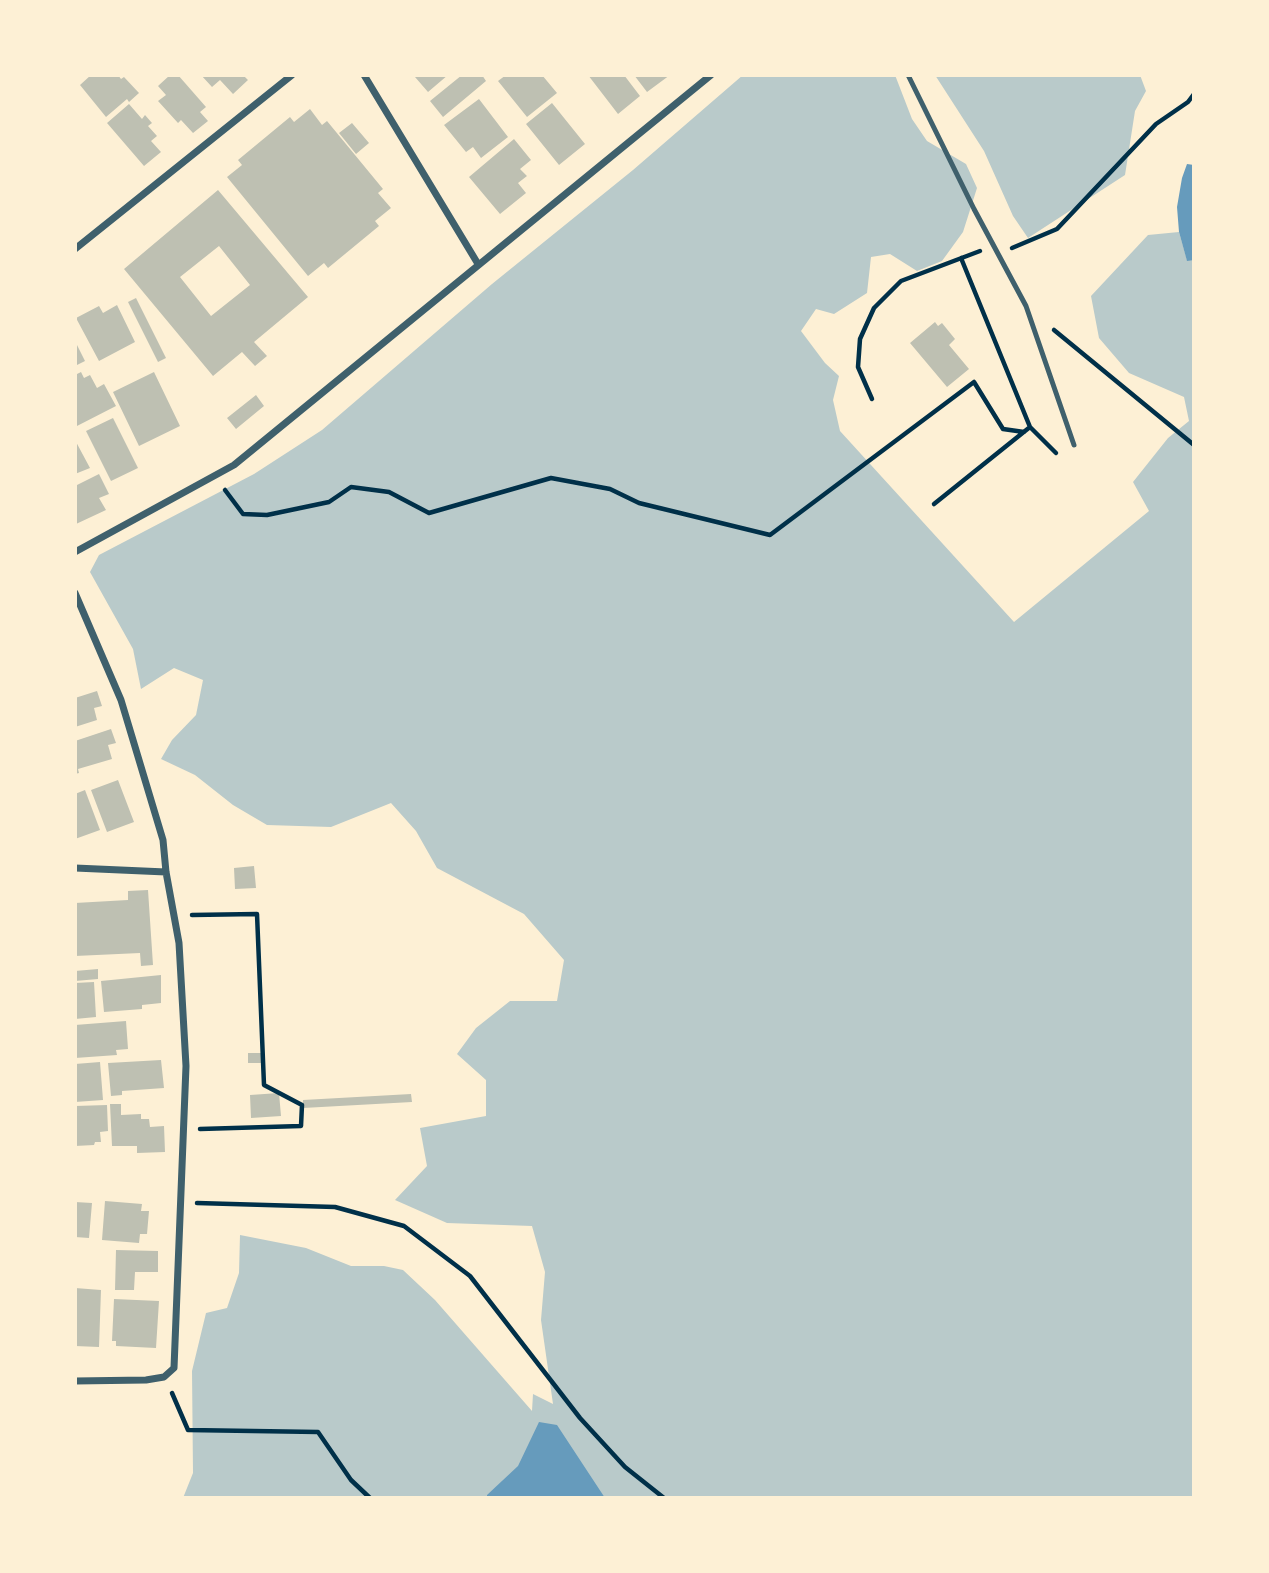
<!DOCTYPE html>
<html>
<head>
<meta charset="utf-8">
<style>
	body { margin:0 }
	#map { position:relative; width:1269px; height:1573px; overflow:hidden; background:#fdf0d5; font-family:Ubuntu,sans-serif }
	canvas { display:block }
	.frame { position:absolute; inset:0; border:77px solid #fdf0d5; pointer-events:none }
</style>
</head>
<body>
<div id="map">
<canvas width="1269" height="1573"></canvas>
<div class="frame"></div>
</div>
<script>
const ctx = document.querySelector('canvas').getContext('2d');
ctx.lineJoin = 'round';
function paint(path, color) { ctx.fillStyle = color; ctx.fill(path, 'evenodd'); }
const poly = rows => new Path2D(rows.map(r => 'M' + r).join(''));
function strokePath(path, color, width, dash) { ctx.strokeStyle = color; ctx.lineWidth = width; ctx.lineCap = dash ? 'butt' : 'round'; ctx.setLineDash(dash || []); ctx.stroke(path); }
const green = poly([
	[743,75,895,75,912,119,927,141,966,164,977,188,963,232,942,261,917,271,890,254,871,257,867,293,834,314,816,309,801,331,825,363,839,376,833,400,840,431,1014,622,1149,511,1133,482,1168,438,1189,421,1184,397,1129,373,1099,338,1091,296,1148,235,1179,232,1187,260,1194,260,1194,1498,183,1498,193,1473,192,1371,206,1313,227,1308,239,1273,240,1235,306,1248,351,1266,384,1266,403,1270,435,1300,532,1411,533,1394,553,1404,541,1320,545,1272,532,1226,447,1223,395,1200,427,1166,420,1128,486,1116,486,1080,457,1054,476,1028,510,1001,557,1001,564,960,524,914,437,868,416,831,391,803,331,827,267,825,233,805,195,775,161,759,172,740,196,715,203,680,174,668,141,689,133,649,90,572,99,555,254,474,322,430,492,284,633,170],
	[935,75,1140,75,1146,91,1135,111,1125,175,1028,238,1013,216,984,151]
]);
const water = poly([
	[1187,164,1194,165,1194,260,1187,261,1179,232,1177,207,1182,178],
	[539,1422,557,1425,605,1498,487,1498,487,1495,518,1466]
]);
const building = poly([
	[91,75,118,75,121,79,124,77,139,93,129,102,127,99,106,117,80,85],
	[170,75,178,75,206,107,200,112,208,121,193,133,181,120,178,123,158,101,166,95,158,86],
	[201,75,243,75,248,80,233,94,220,80,212,87],
	[417,75,448,75,428,92,415,77],
	[462,75,482,75,486,81,443,117,430,101],
	[506,75,542,75,557,93,527,117,498,81],
	[588,75,624,75,640,96,618,114],
	[634,75,670,75,647,92],
	[479,99,508,137,481,158,473,147,466,152,444,125],
	[552,103,585,144,559,165,526,124],
	[129,104,142,119,145,115,152,123,148,126,157,136,151,141,161,152,144,166,107,123],
	[310,109,322,125,327,121,383,189,378,193,391,208,375,221,379,226,328,268,324,263,308,276,227,177,242,165,238,160,290,117,294,122],
	[352,123,369,143,356,154,339,133],
	[514,139,531,160,520,169,527,176,518,183,526,193,500,214,469,177],
	[218,190,308,297,254,342,267,356,255,366,242,352,213,376,124,269],
	[219,246,250,285,211,316,180,277],
	[136,298,166,358,158,362,128,302],
	[117,305,135,342,99,361,76,318,99,306,103,313],
	[935,322,938,326,942,323,955,339,949,345,969,369,947,387,910,343],
	[75,341,85,361,75,366],
	[81,372,84,378,90,375,97,388,104,384,116,406,75,427,75,375],
	[154,372,180,426,139,446,113,392],
	[256,395,264,406,236,429,227,418],
	[113,418,138,468,111,481,86,431],
	[75,440,90,468,75,474],
	[99,474,109,494,99,498,106,510,76,524,75,486],
	[97,691,102,706,94,708,97,720,75,727,75,698],
	[111,729,116,743,108,745,112,759,78,769,79,773,75,774,75,741],
	[118,780,134,822,107,832,91,790],
	[85,790,100,830,75,839,75,794],
	[254,866,256,888,235,889,234,868],
	[148,890,153,965,141,966,140,953,75,956,75,903,128,900,128,891],
	[98,969,98,979,75,981,75,971],
	[161,975,161,1003,142,1005,142,1009,104,1012,101,981],
	[94,982,96,1017,75,1019,75,983],
	[126,1021,128,1049,116,1050,117,1055,75,1058,75,1025],
	[248,1053,262,1053,262,1063,248,1063],
	[161,1060,164,1088,122,1091,122,1095,111,1096,108,1063],
	[100,1062,103,1100,75,1102,75,1064],
	[279,1093,281,1116,251,1118,250,1095],
	[411,1094,412,1102,303,1108,303,1100],
	[110,1104,121,1104,121,1115,141,1114,141,1119,149,1119,150,1127,164,1126,165,1152,137,1153,137,1146,112,1146],
	[107,1105,108,1131,100,1132,101,1142,95,1142,94,1145,75,1146,75,1106],
	[105,1201,142,1204,141,1211,149,1211,147,1234,140,1234,139,1243,102,1240],
	[75,1202,92,1203,89,1238,75,1237],
	[116,1250,158,1251,158,1272,135,1272,134,1290,115,1290],
	[75,1288,101,1290,99,1347,75,1346],
	[114,1299,159,1301,156,1348,116,1346,116,1341,112,1341]
]);
const path = poly([
	[1012,248,1057,229,1156,124,1188,102,1194,94],
	[961,258,1030,427,1056,453],
	[1054,330,1194,445],
	[872,399,858,367,860,339,874,308,901,281,980,251],
	[225,490,243,514,267,515,329,502,351,487,389,492,429,513,551,478,610,489,639,503,770,535,974,382,1003,429,1024,432],
	[934,504,1030,427],
	[192,915,257,914,264,1085,302,1105,301,1126,200,1129],
	[197,1203,335,1207,404,1226,470,1276,580,1418,625,1467,664,1498],
	[172,1393,188,1430,318,1432,351,1480,370,1498]
]);
const service = poly([
	[908,75,974,209,1026,306,1074,445]
]);
const minor = poly([
	[364,75,478,264],
	[75,249,292,75],
	[75,552,234,465,711,75],
	[75,593,121,700,163,840,166,872,179,943,186,1066,174,1368,164,1377,146,1380,75,1381],
	[75,868,166,872]
]);
paint(green, '#b9caca');
paint(water, '#669bbc');
paint(building, '#bec0b2');
strokePath(path, '#003049', 4.5);
strokePath(service, '#3f606c', 5);
strokePath(minor, '#3f606c', 7);
</script>
</body>
</html>
